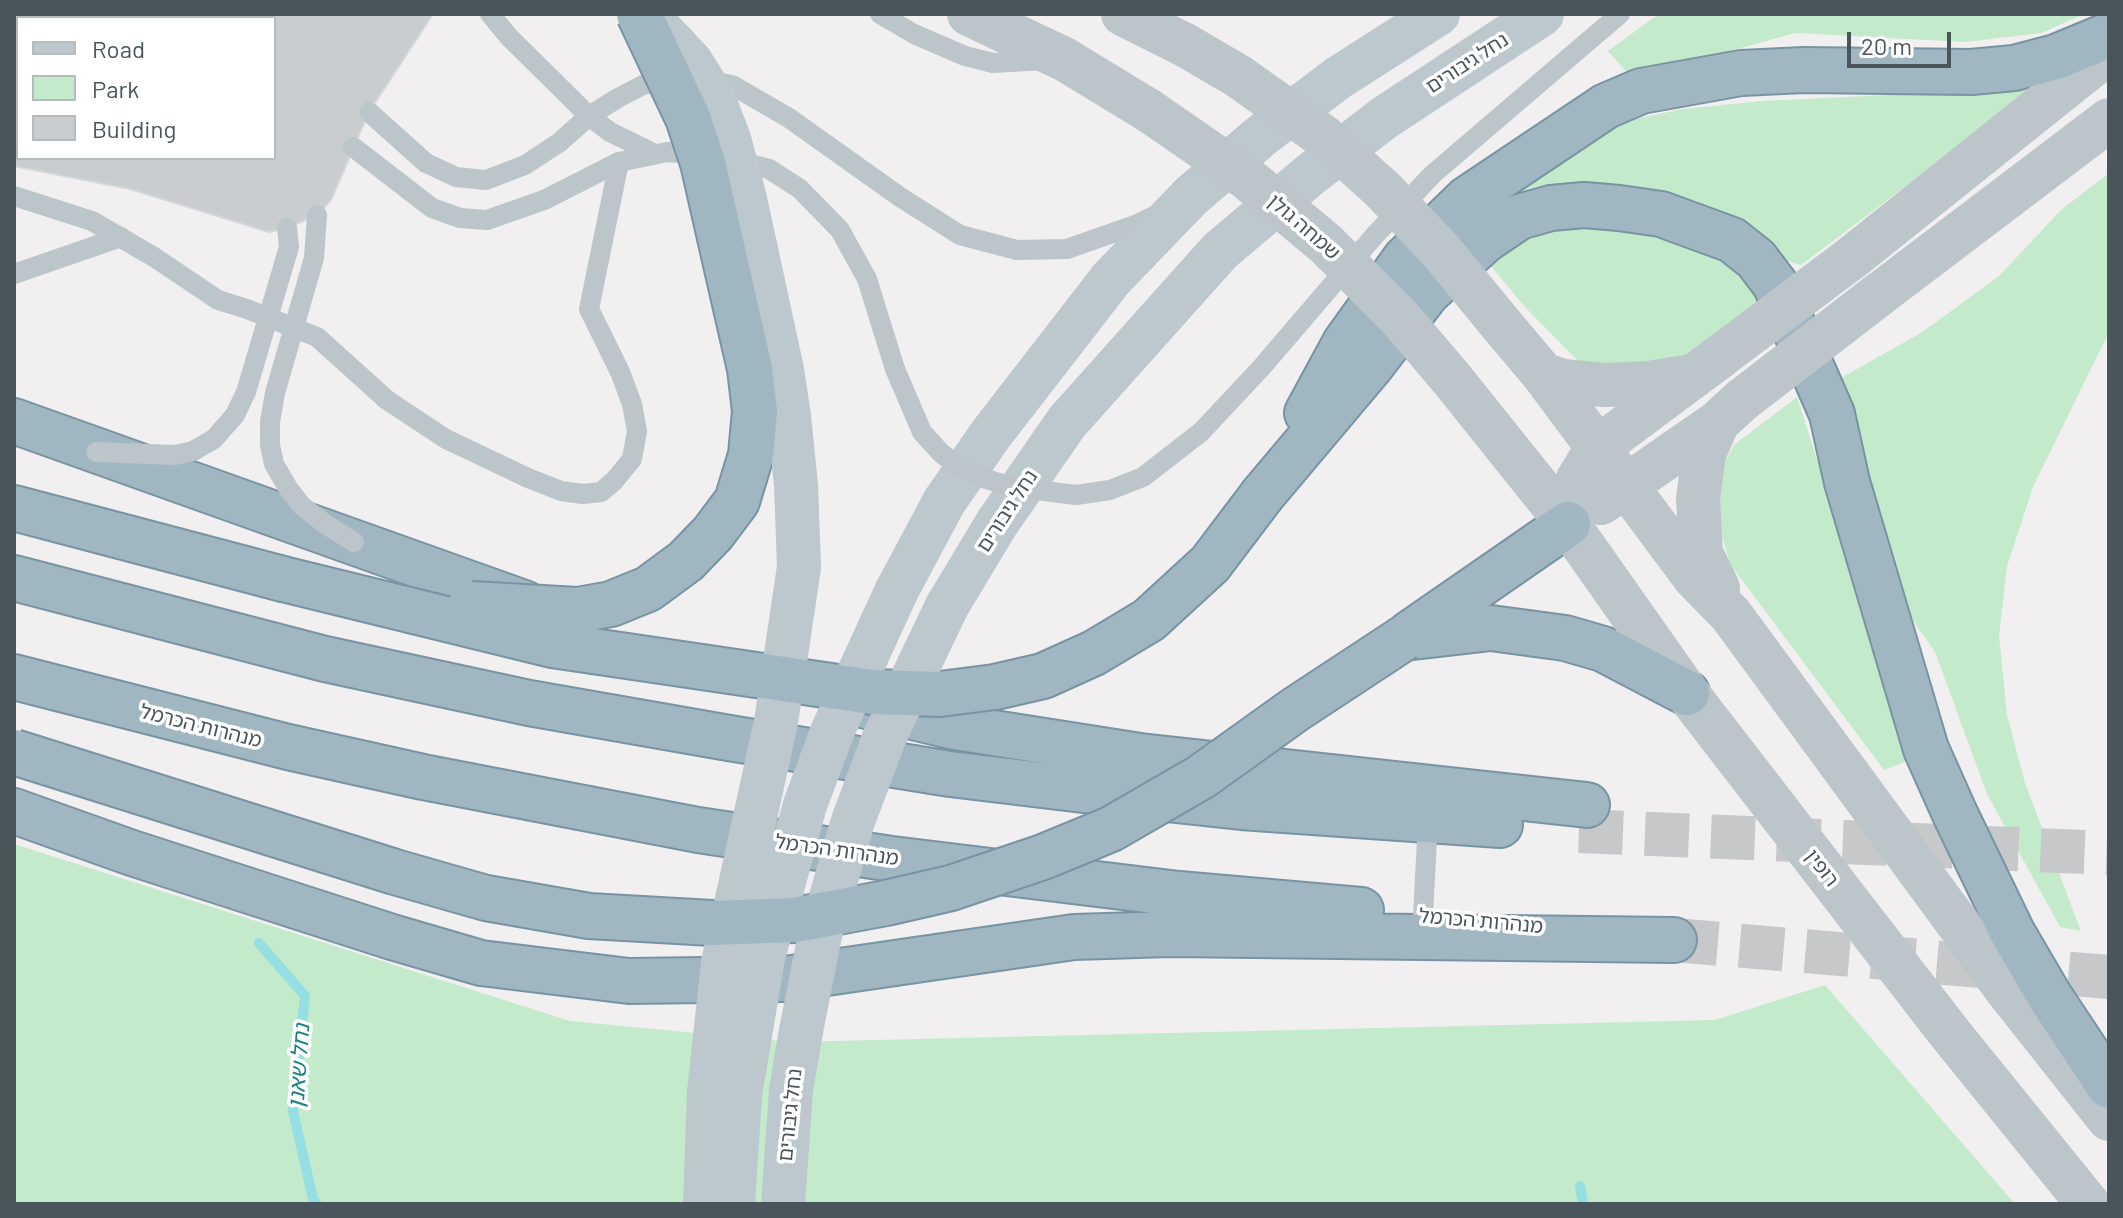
<!DOCTYPE html>
<html>
<head>
<meta charset="utf-8">
<style>
	body { margin:0 }
	#map { position:relative; width:2123px; height:1218px; overflow:hidden; background:#f1eff0; font-family:Barlow,sans-serif }
	canvas { display:block }
	.frame { position:absolute; inset:0; border:16px solid #49555a; pointer-events:none }
	.legend { position:absolute; left:16px; top:16px; width:260px; height:144px; box-sizing:border-box; background:#fff; border:2px solid #b6bbbd; margin:0; padding:10px 14px; list-style:none; font-size:24px; color:#49555a }
	.legend li { display:flex; align-items:center; gap:16px; height:40px }
	.legend b { width:40px; border:2px solid #b6bbbd }
	.scale { position:absolute; left:1847px; top:32px; width:104px; height:36px; box-sizing:border-box; border:4px solid #49555a; border-top:0; padding-left:10px; font-size:24px; line-height:28px; white-space:nowrap; color:#49555a; -webkit-text-stroke:6px #fff; paint-order:stroke }
</style>
</head>
<body>
<div id="map">
<canvas width="2123" height="1218"></canvas>
<div class="frame"></div>
<ul class="legend">
<li><b style="height:10px;background:#bdc8ce"></b>Road</li>
<li><b style="height:22px;background:#c3eacb"></b>Park</li>
<li><b style="height:22px;background:#c9cdd0"></b>Building</li>
</ul>
<div class="scale">20 m</div>
</div>
<script>
const ctx = document.querySelector('canvas').getContext('2d');
ctx.lineJoin = 'round';
function paint(path, color) { ctx.fillStyle = color; ctx.fill(path, 'evenodd'); }
const poly = rows => new Path2D(rows.map(r => 'M' + r).join(''));
function strokePath(path, color, width, dash) { ctx.strokeStyle = color; ctx.lineWidth = width; ctx.lineCap = dash ? 'butt' : 'round'; ctx.setLineDash(dash || []); ctx.stroke(path); }
function write(font, color, halo, rows, align = 'center') {
  ctx.font = font + ' Barlow,"Noto Sans Hebrew",sans-serif'; ctx.lineWidth = 7; ctx.setLineDash([]); ctx.textBaseline = 'middle'; ctx.strokeStyle = halo; ctx.fillStyle = color; for (const [text, x, y, turn = 0] of rows) {
    ctx.save(); ctx.translate(x, y); ctx.rotate((+turn || 0) * Math.PI / 180); ctx.textAlign = isNaN(turn) ? turn : align; if (halo) ctx.strokeText(text, 0, 0); ctx.fillText(text, 0, 0); ctx.restore();
  }
}
const green = poly([
	[1659,14,2084,14,2041,33,1965,42,1795,33,1632,78,1608,51],
	[2036,88,1801,265,1771,256,1518,199,1506,186,1568,143,1630,120,1683,109,1762,101],
	[2109,173,2109,332,2033,487,2007,566,1999,636,2007,715,2025,783,2081,931,2060,927,1987,794,1935,652,1910,616,1839,379,1921,333,1999,276,2061,210],
	[1627,222,1729,258,1765,295,1706,342,1676,361,1645,368,1580,363,1525,307,1484,258,1529,229],
	[1797,397,1844,544,1907,761,1884,770,1730,564,1718,521,1720,471,1734,445],
	[14,844,570,1021,791,1042,1715,1020,1825,985,2015,1204,14,1204]
]);
const stream = poly([
	[259,943,305,996,293,1111,313,1199,317,1204],
	[1580,1186,1583,1204]
]);
const building = poly([
	[14,14,433,14,369,112,331,200,317,215,287,228,269,232,130,189,14,166,14,14],
	[18,18,274,18,274,158,18,158,18,18]
]);
const trunkTunnel = poly([
	[1579,831,2109,853],
	[1674,940,2109,977]
]);
const service = poly([
	[490,14,509,37,589,116,610,132,655,154],
	[880,14,914,34,965,56,993,63,1045,60],
	[706,80,732,85,789,118,900,197,960,235,1017,250,1067,249,1138,224,1152,217],
	[369,112,426,163,456,177,486,180,525,165,560,142,589,116,618,98,643,85,674,78],
	[353,147,432,208,460,218,487,220,544,200,619,162,667,152,703,155],
	[734,160,769,169,800,189,840,230,867,279,895,369],
	[14,196,92,221,154,257,218,300,247,309,317,337,387,400,446,439,528,478,561,491,583,494,601,492,614,481,632,459,637,431,632,404,620,372,589,309,619,162],
	[14,274,121,237],
	[1201,432,1261,368,1375,235,1433,174,1620,14],
	[1423,916,1428,820]
]);
const tertiary = poly([
	[969,14,1064,59,1148,110],
	[1123,14,1185,45],
	[1854,256,2109,52],
	[1877,296,2109,120],
	[1500,323,1543,374,1695,578,1731,615,2006,989,2109,1119],
	[1543,374,1563,381,1605,385,1649,383,1692,376],
	[1451,378,1568,524,1687,693,1948,1031,2088,1204],
	[1718,422,1704,454,1698,499,1701,553,1718,588],
	[1601,503,1718,422,1742,400],
	[1568,524,1572,497,1578,479,1597,448,1718,358]
]);
const secondary = poly([
	[896,592,944,502,991,434,1111,279,1191,196,1261,136,1338,78,1438,14],
	[947,606,997,523,1067,422,1220,251,1311,174,1384,118,1542,14],
	[733,1204,740,1095],
	[783,1204,791,1090,801,1031]
]);
const trunk = poly([
	[1307,413,1345,343,1405,259,1467,199,1606,106,1641,91,1741,73,1804,70,1971,72,2014,68,2056,57,2109,35],
	[14,421,524,603],
	[1263,494,1370,367,1427,293,1485,240,1519,217,1551,208,1584,205,1619,208,1661,214,1732,240,1756,259,1775,284,1832,414,1847,482,1926,749,1955,814,2012,932,2050,997,2109,1086],
	[14,508,283,579],
	[14,578,325,659,529,703,729,738,950,774,1083,790,1241,807,1500,825],
	[1409,634,1568,524],
	[1404,638,1491,628,1565,638,1603,649,1687,693],
	[14,677,288,747,423,777,698,830,892,859,1179,894,1361,910],
	[862,705,955,727,1140,756,1587,805],
	[14,811,132,853,392,937,481,963,629,981,785,979,1074,937,1170,934,1674,940]
]);
const serviceBridge = poly([
	[317,215,314,258,275,393,270,422,270,445,274,464,288,488,301,505,325,524,354,542],
	[895,369,922,432,941,453,959,467,983,478,1012,487,1076,495,1110,490,1143,477,1201,432],
	[96,452,175,455,193,451,214,439,235,415,246,392,289,247,287,228]
]);
const tertiaryBridge = poly([
	[1185,45,1238,76,1324,137,1383,190,1441,251,1500,323],
	[1148,110,1248,179,1326,244,1399,317,1451,378],
	[1718,358,1854,256],
	[1742,400,1877,296]
]);
const secondaryBridge = poly([
	[646,14,691,62,713,97,729,139,745,199,782,370,789,416,796,485,799,567,776,722,723,963,709,1092,705,1204],
	[801,1031,820,935,853,821,884,738,947,606],
	[740,1095,763,958,805,805,832,732,896,592]
]);
const trunkBridge = poly([
	[283,579,552,645,872,692,940,694,995,687,1043,676,1094,653,1149,620,1210,564,1263,494],
	[471,604,578,610,611,604,648,589,686,561,713,533,737,501,751,455,755,411,750,369,703,163,688,118,639,14],
	[14,752,395,872,486,898,589,916,712,923,795,920,886,903,951,888,1043,857,1111,829,1201,777,1296,709,1404,638]
]);
const streetNames = [
	["נחל גיבורים",1467,63,-33],
	["שמחה גולן",1304,227,41],
	["נחל גיבורים",1007,511,-57],
	["מנהרות הכרמל",201,726,14],
	["מנהרות הכרמל",837,850,8],
	["רופין",1822,868,52],
	["מנהרות הכרמל",1481,921,5],
	["נחל גיבורים",790,1115,-84]
];
const waterNames = [
	["נחל שאנן",299,1066,-86]
];
paint(green, '#c3eacb');
strokePath(stream, '#95dee1', 10);
paint(building, '#c9cdd0');
strokePath(building, '#d4d7da', 2);
strokePath(trunkTunnel, '#c7c8ca', 44, [44, 22]);
strokePath(trunk, '#7894a3', 48);
strokePath(service, '#bcc5ca', 20);
strokePath(tertiary, '#bcc5ca', 44);
strokePath(secondary, '#bdc8ce', 44);
strokePath(trunk, '#a0b6c1', 44);
strokePath(trunkBridge, '#7894a3', 48, []);
strokePath(serviceBridge, '#bcc5ca', 20);
strokePath(tertiaryBridge, '#bcc5ca', 44);
strokePath(secondaryBridge, '#bdc8ce', 44);
strokePath(trunkBridge, '#a0b6c1', 44);
write('20px', '#49555a', '#fff', streetNames);
write('italic 22px', '#1c8085', '#fff', waterNames);
</script>
</body>
</html>
